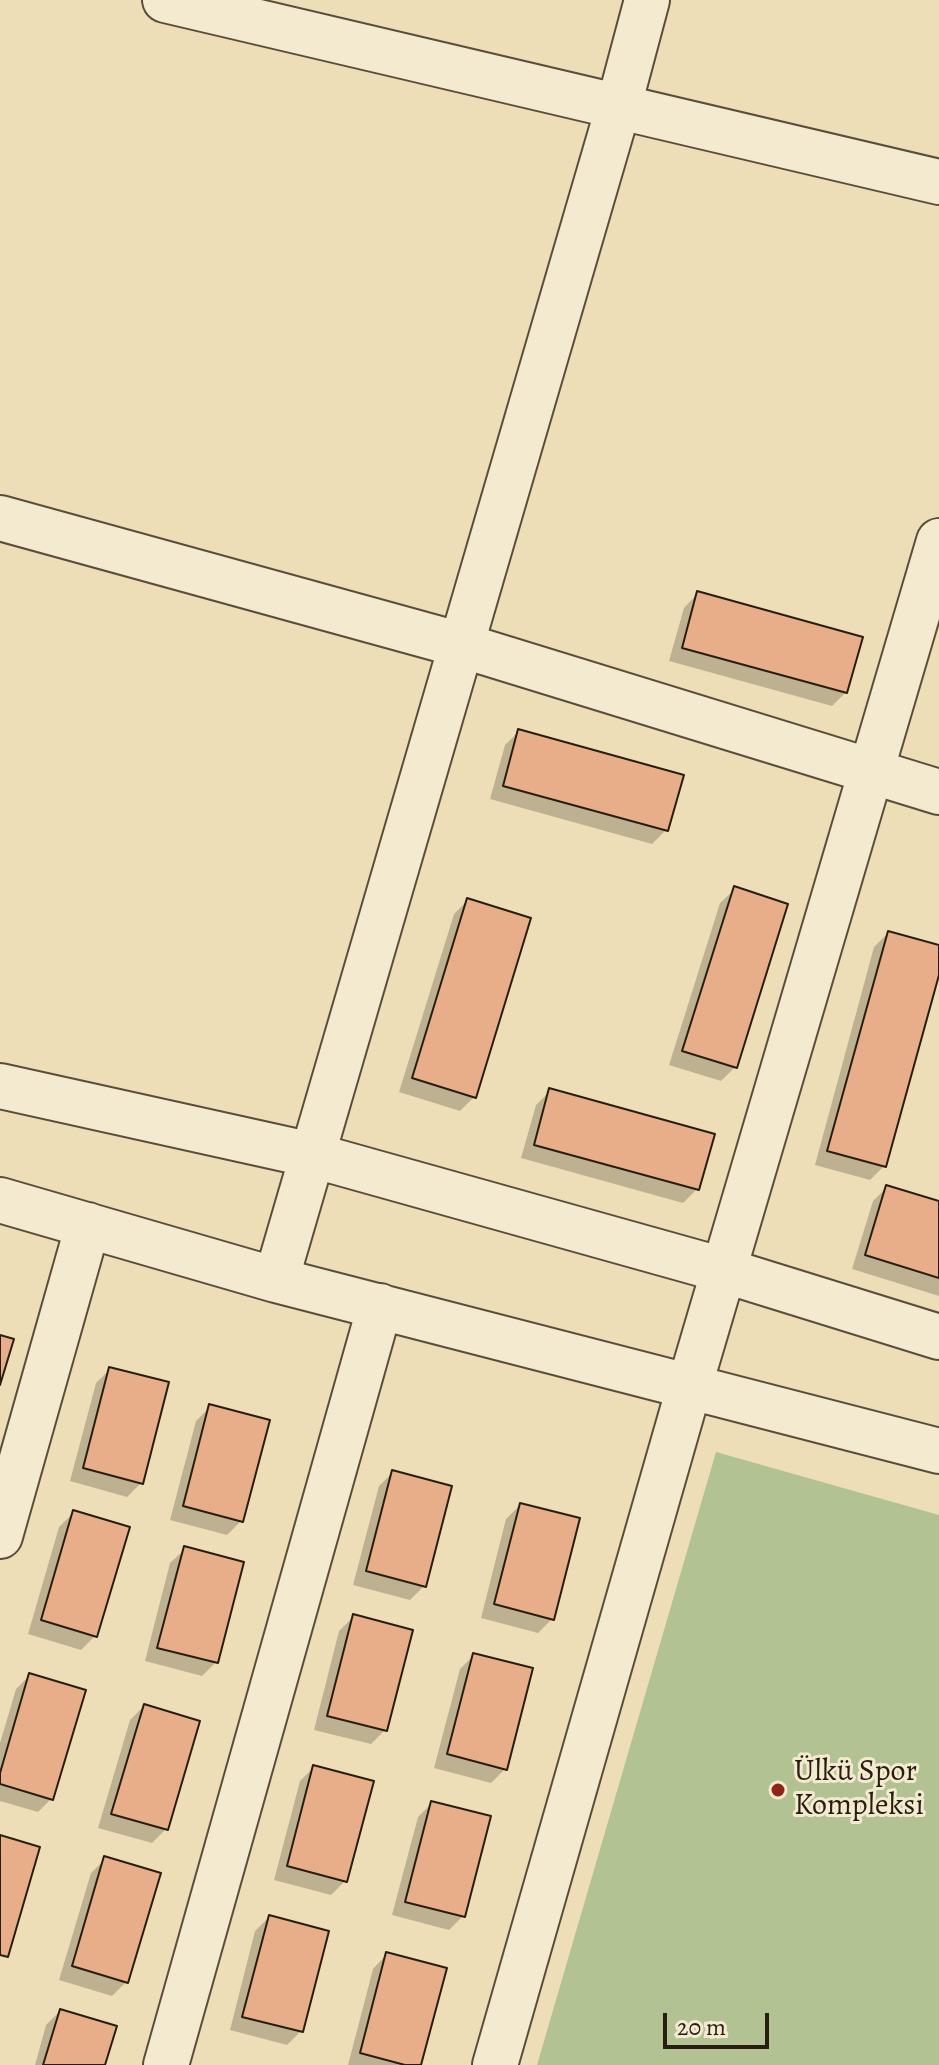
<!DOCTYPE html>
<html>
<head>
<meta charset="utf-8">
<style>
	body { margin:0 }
	#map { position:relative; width:939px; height:2065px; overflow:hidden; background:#eedeb7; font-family:Alegreya,serif }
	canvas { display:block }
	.scale { position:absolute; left:663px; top:2013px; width:106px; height:36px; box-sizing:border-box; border:4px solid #271e11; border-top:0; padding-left:10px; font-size:24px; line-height:28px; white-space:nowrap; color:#271e11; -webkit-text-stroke:6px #f4ead0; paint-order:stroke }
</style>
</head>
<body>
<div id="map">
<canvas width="939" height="2065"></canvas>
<div class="scale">20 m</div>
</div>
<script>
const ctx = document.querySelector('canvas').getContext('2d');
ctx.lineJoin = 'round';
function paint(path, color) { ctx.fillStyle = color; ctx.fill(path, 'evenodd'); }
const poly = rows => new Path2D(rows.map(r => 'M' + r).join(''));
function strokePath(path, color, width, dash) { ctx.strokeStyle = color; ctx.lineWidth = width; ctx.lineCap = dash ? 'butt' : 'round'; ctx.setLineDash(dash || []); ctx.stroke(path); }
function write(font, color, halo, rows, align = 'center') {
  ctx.font = font + ' Alegreya,serif'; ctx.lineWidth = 6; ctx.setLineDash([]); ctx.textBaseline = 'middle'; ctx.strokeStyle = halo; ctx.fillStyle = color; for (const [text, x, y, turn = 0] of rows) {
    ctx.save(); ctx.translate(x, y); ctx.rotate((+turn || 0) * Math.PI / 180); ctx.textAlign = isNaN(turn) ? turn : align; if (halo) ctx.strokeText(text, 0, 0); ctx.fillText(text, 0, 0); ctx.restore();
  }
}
const green = poly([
	[716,1452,939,1515,939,2065,537,2065]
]);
const shadow = poly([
	[698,593,846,692,832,706,669,661,684,608],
	[519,731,666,830,652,844,490,799,505,745],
	[735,889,735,1067,721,1081,669,1065,720,903],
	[468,900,474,1097,460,1111,399,1092,454,914],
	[888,933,939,947,939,967,884,1166,870,1180,815,1165,874,947],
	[550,1091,697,1189,683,1203,521,1158,536,1105],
	[887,1187,939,1203,939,1296,852,1269,873,1201],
	[110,1369,141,1483,127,1497,70,1481,96,1383],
	[210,1407,241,1521,227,1535,170,1520,196,1421],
	[393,1472,424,1586,410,1600,353,1585,379,1486],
	[520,1505,552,1619,538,1633,481,1618,506,1519],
	[73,1513,95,1636,81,1650,28,1634,59,1527],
	[185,1549,216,1662,202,1676,145,1661,170,1563],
	[353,1617,385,1730,371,1744,314,1730,339,1631],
	[474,1655,505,1769,491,1783,434,1768,460,1669],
	[30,1675,52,1798,38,1812,0,1801,0,1743,16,1689],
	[144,1706,166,1829,152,1843,98,1828,130,1720],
	[314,1767,345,1881,331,1895,274,1880,300,1781],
	[432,1803,463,1916,449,1930,392,1915,418,1817],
	[105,1859,126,1982,112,1996,59,1980,91,1873],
	[269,1917,301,2031,287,2045,230,2030,255,1931],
	[387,1954,419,2065,348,2065,373,1969],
	[60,2011,103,2065,35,2065,46,2025]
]);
const building = poly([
	[697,591,863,637,847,693,682,648,697,591],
	[518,729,684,775,668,831,503,786,518,729],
	[734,886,788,904,737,1068,682,1051,734,886],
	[467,898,531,918,476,1098,412,1078,467,898],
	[888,931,939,945,939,975,886,1167,827,1151,888,931],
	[549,1088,715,1134,699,1190,534,1145,549,1088],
	[886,1185,939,1201,939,1278,865,1255,886,1185],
	[0,1335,14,1339,0,1385,0,1335],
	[109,1367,169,1382,143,1484,83,1468,109,1367],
	[209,1404,270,1420,243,1522,183,1506,209,1404],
	[392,1470,452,1486,426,1587,366,1571,392,1470],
	[520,1503,580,1518,554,1620,494,1604,520,1503],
	[73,1510,130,1527,97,1637,41,1620,73,1510],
	[184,1546,244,1562,218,1663,157,1648,184,1546],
	[353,1614,413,1630,387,1731,327,1716,353,1614],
	[473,1653,533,1668,507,1770,447,1754,473,1653],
	[29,1673,86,1690,53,1800,0,1784,0,1773,29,1673],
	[144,1704,200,1721,168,1830,111,1814,144,1704],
	[313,1765,374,1781,347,1882,287,1866,313,1765],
	[431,1801,491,1816,465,1917,405,1902,431,1801],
	[0,1835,40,1847,8,1957,0,1955,0,1835],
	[104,1856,161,1873,128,1983,72,1966,104,1856],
	[269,1915,329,1931,303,2032,242,2017,269,1915],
	[386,1952,447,1968,421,2065,405,2065,360,2053,386,1952],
	[60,2009,117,2026,105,2065,43,2065,60,2009]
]);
const minor = poly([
	[165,0,939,182],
	[0,518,461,645,939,792],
	[0,1086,312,1155,723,1270,939,1337],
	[0,1200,276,1280,939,1451],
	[276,1280,619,105,647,0],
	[0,1536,88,1225],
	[166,2065,380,1306],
	[495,2065,689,1388,939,541]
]);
const markers = [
	[778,1790,8,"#8f2418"]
];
const poiNames = [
	["Ülkü Spor",794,1773],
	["Kompleksi",794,1807]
];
paint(green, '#b3c292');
paint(shadow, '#0003');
paint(building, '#e8ae8a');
strokePath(building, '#271e11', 2);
strokePath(minor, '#594e3a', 48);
strokePath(minor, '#f4ead0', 44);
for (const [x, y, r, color] of markers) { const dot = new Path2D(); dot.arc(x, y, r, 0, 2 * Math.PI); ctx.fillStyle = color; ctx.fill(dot); strokePath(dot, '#f4ead0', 3); }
write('30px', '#271e11', '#f4ead0', poiNames, 'left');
</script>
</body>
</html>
